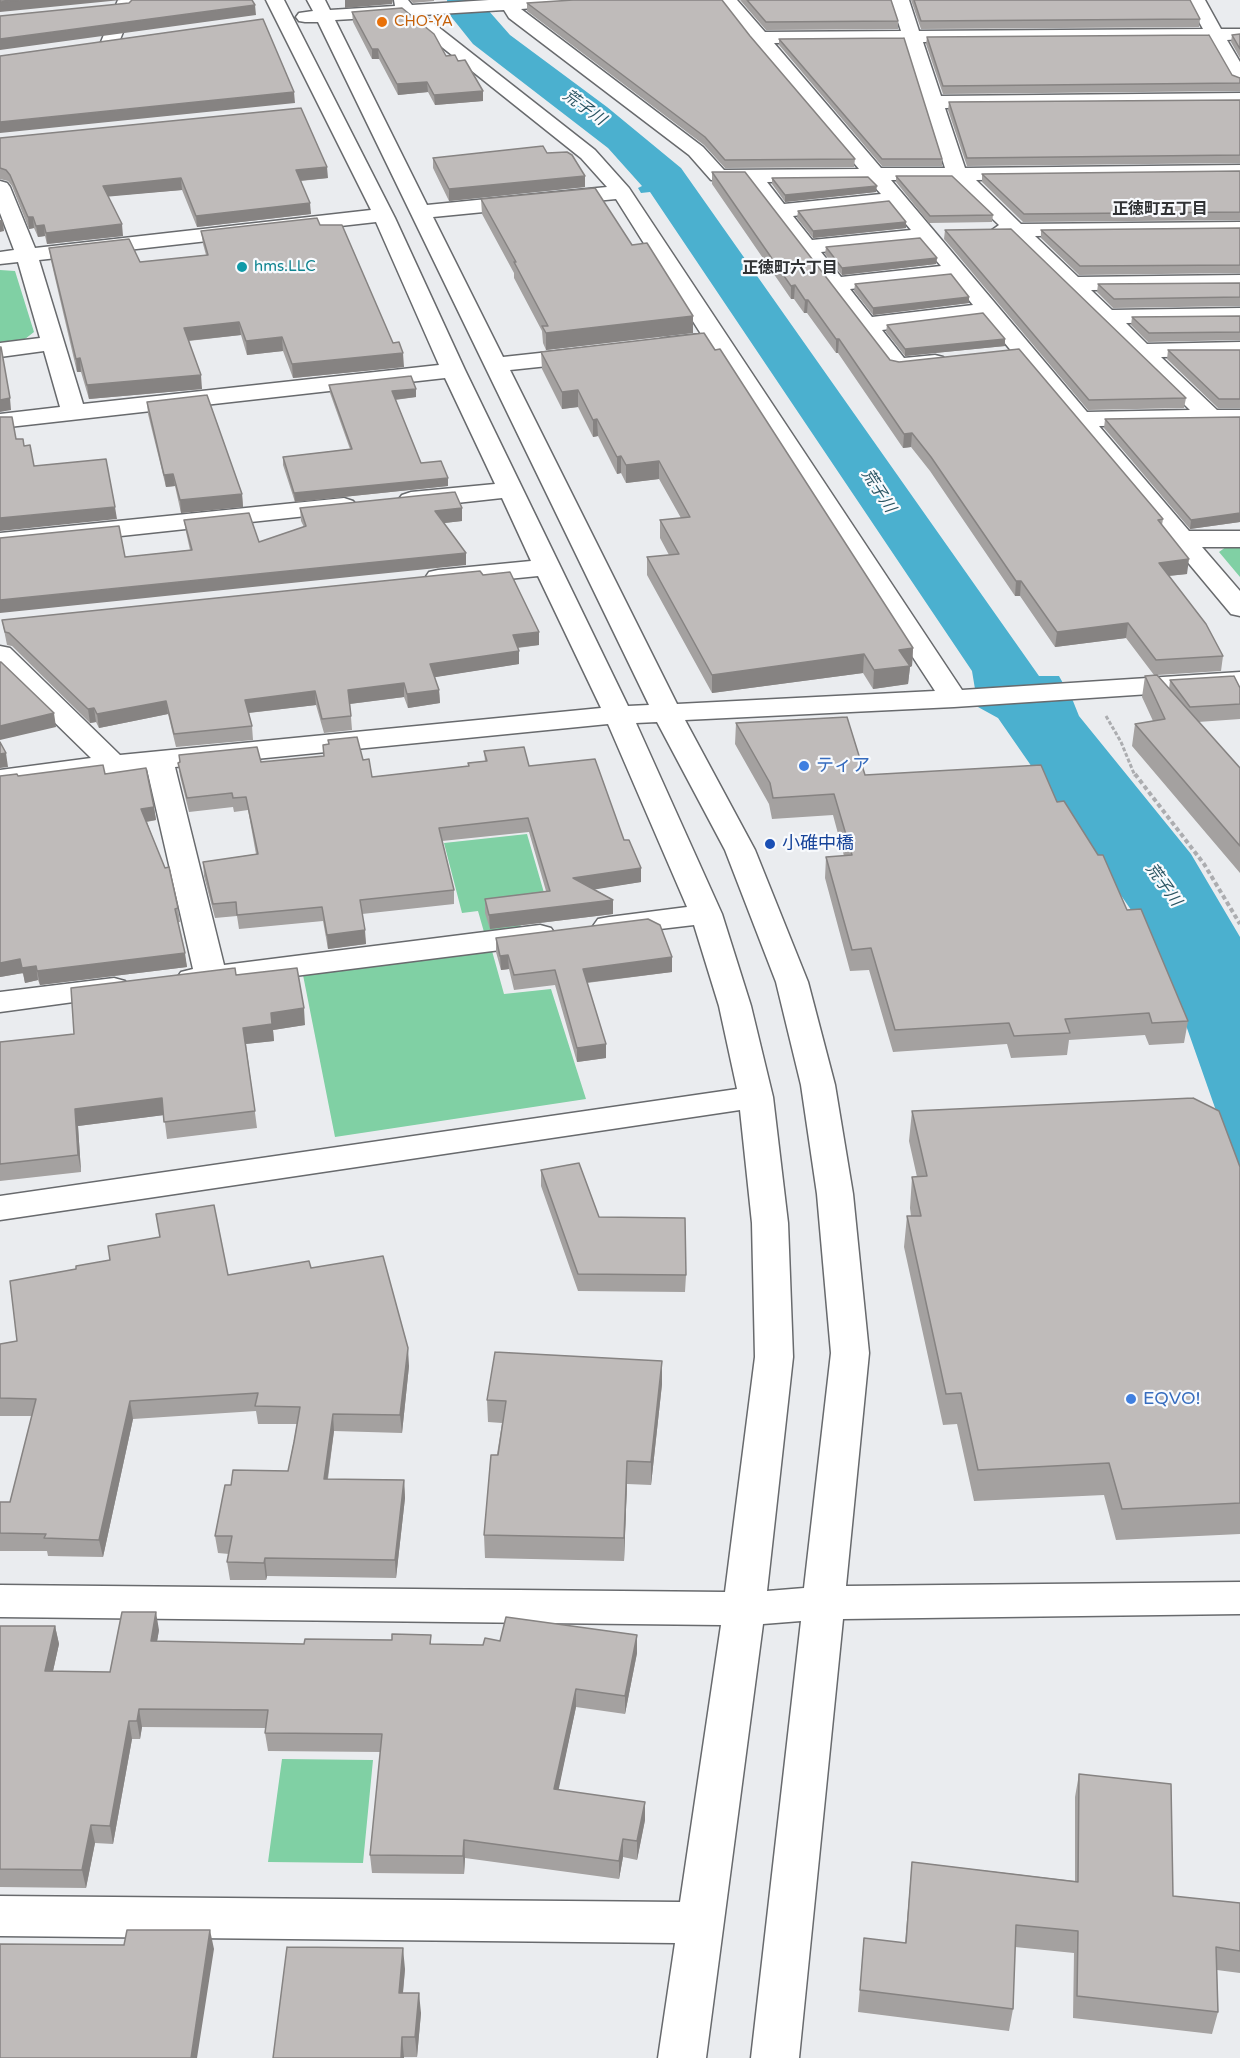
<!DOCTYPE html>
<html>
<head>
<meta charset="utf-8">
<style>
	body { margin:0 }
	canvas { display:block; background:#eaecef }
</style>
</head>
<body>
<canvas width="1240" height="2058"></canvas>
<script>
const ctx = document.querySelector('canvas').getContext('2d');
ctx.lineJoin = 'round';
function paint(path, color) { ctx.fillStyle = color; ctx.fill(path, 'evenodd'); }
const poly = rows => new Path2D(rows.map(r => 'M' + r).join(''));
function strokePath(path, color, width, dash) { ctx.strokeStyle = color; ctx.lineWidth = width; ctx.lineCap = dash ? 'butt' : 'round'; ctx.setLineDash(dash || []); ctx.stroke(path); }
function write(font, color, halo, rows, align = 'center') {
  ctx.font = font + ' "Varela Round","Noto Sans JP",sans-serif'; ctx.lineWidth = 4.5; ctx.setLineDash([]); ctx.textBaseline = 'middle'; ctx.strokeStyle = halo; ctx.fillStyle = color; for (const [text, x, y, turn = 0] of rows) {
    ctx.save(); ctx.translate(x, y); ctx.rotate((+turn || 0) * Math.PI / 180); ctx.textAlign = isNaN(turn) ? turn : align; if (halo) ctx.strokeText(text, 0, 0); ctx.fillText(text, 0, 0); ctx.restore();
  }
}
const green = poly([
	[0,270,15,271,34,332,25,339,0,342],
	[1230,544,1240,544,1240,577,1219,552],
	[527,834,547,903,515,906,521,927,484,932,478,911,462,913,444,843],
	[492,951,504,994,551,989,586,1099,335,1137,303,975],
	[282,1759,373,1760,363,1863,268,1862]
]);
const water = poly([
	[447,0,487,0,488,10,510,35,607,107,681,168,1039,676,1059,676,1073,701,1079,716,1191,854,1240,937,1240,1179,1168,974,1145,930,998,718,978,707,972,671,650,192,641,193,638,188,642,186,608,148,473,44,449,14]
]);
const pathFar1 = poly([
	[1106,716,1121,742,1135,776]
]);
const path = poly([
	[1135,774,1204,864,1240,924]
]);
const minor = poly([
	[118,0,136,0,119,42,116,46,110,47,104,46,101,42,118,0],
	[266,0,284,0,395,218,465,370,628,706,649,705,318,22,305,22,299,21,296,17,299,13,313,11,307,0,325,0,330,10,395,6,394,0,408,0,412,5,489,0,582,0,579,4,573,5,521,9,703,147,724,170,859,169,752,42,719,0,737,0,765,32,901,31,891,0,909,0,919,31,1203,29,1187,0,1205,0,1221,29,1240,29,1240,39,1227,40,1240,62,1240,84,1233,82,1209,40,923,42,941,96,1240,93,1240,105,945,108,965,168,1240,165,1240,177,976,180,1021,224,1240,222,1240,234,1035,236,1078,277,1240,275,1240,289,1091,290,1112,310,1240,308,1240,322,1126,323,1147,344,1240,342,1240,356,1161,357,1217,410,1240,410,1240,424,1099,426,1189,531,1240,531,1240,547,1202,547,1240,591,1240,616,1231,614,983,317,882,330,904,358,935,355,943,357,947,362,943,367,935,369,898,373,890,371,746,182,711,180,689,155,509,18,504,10,423,15,595,150,629,188,962,690,1240,672,1240,688,954,707,685,720,755,850,808,982,835,1085,853,1194,869,1353,846,1586,1240,1582,1240,1614,843,1619,799,2058,751,2058,801,1621,763,1624,706,2058,658,2058,675,1943,0,1936,0,1896,680,1902,721,1625,0,1617,0,1585,725,1592,755,1357,752,1223,740,1110,0,1220,0,1196,737,1089,719,1006,694,925,609,935,598,933,593,926,598,919,609,917,687,907,608,724,175,767,224,965,540,925,551,928,556,935,551,942,540,945,192,989,181,986,176,979,181,972,193,969,147,769,0,788,0,770,91,758,0,669,0,646,10,648,120,755,601,708,538,576,438,586,429,584,425,578,429,572,438,570,531,561,502,498,411,508,402,505,398,500,402,495,411,492,495,484,445,378,0,428,0,414,60,407,44,351,0,357,0,343,40,338,18,262,0,264,0,252,14,250,0,213,0,181,7,183,10,187,35,248,371,210,266,0],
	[403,16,581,158,607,187,427,205,335,20,403,16],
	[905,42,945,168,881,168,774,43,905,42],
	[891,180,952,180,999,225,992,230,996,234,1010,236,1190,410,1087,412,891,180],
	[869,181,881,194,784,204,767,182,869,181],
	[616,199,701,334,665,338,657,340,654,345,657,350,665,352,710,347,935,691,677,704,510,370,586,362,594,360,597,355,594,350,586,348,503,357,433,217,616,199],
	[890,205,911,230,812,240,793,216,890,205],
	[376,222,439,365,83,404,39,260,376,222],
	[920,242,941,266,841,277,821,252,920,242],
	[951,278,973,305,872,317,850,289,951,278],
	[657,722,725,850,776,982,801,1085,817,1194,831,1353,804,1588,767,1591,793,1357,788,1223,773,1097,751,1006,722,914,636,723,657,722],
	[344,498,353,501,357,506,353,511,0,549,0,533,344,498],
	[114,978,125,981,130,988,125,995,0,1012,0,992,114,978]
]);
const wall = poly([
	[410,0,434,0,434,1,413,3],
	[740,0,891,0,898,21,898,29,766,30],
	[911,0,1190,0,1200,19,1199,27,921,29],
	[527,3,750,36,855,159,854,167,725,168,704,145,527,11],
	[352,12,446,56,458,61,483,91,483,101,435,105,428,92,398,95,379,59,372,59,353,22],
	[1240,34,1240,58,1231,42,1232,35],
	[927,37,1232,75,1240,78,1240,91,943,94,926,44],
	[779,39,942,159,942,166,882,166,779,45],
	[1240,100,1240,163,967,166,948,110,949,102],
	[0,138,328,178,301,181,311,214,197,227,182,190,108,196,123,236,47,244,45,236,38,237,34,228,29,229,12,186,8,181,0,179],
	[547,153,585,176,585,187,449,201,433,168,433,158],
	[1240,171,1240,220,1023,222,982,182,982,174],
	[712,172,890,360,1163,519,1162,525,1187,574,1169,576,1223,656,1221,671,1157,675,1169,689,1170,680,1240,688,1240,719,1198,722,1240,768,1240,873,1132,746,1135,724,1153,721,1142,697,1145,676,1154,675,1126,638,1055,647,1020,596,1015,596,930,471,911,447,903,448,838,353,836,353,807,313,804,313,794,299,791,299,712,184],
	[896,176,993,215,992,222,929,223,896,182],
	[772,178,876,192,785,202,772,184],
	[481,199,632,245,693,333,546,350,543,343,542,331,514,278,514,273,482,214],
	[798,211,906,222,906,228,813,238,797,218],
	[320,225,393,343,404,367,293,378,283,351,247,355,241,335,189,341,202,389,89,399,81,372,77,372,51,261,49,248,140,262,206,255,203,244,201,231],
	[1240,228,1240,273,1079,275,1041,238,1041,230],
	[945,230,1186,398,1184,408,1088,410,944,239],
	[826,247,937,258,936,264,842,275,825,254],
	[1240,283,1240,306,1113,308,1097,292,1098,284],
	[855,284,969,297,969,303,873,315,854,291],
	[1240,316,1240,340,1148,342,1131,325,1132,317],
	[887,325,1005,346,905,356,886,332],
	[1168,350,1240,350,1240,408,1218,408,1167,359],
	[541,352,913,648,912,666,910,667,908,684,873,689,863,673,712,693,647,575,647,557,669,555,660,538,660,520,681,518,659,479,626,483,621,473,617,474,598,436,593,437,578,407,562,409,542,369],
	[329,385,416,397,395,400,421,463,448,486,295,502,283,465,283,457,350,449,330,393],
	[147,402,242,494,243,507,181,513,175,486,166,487,148,414],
	[1240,417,1240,522,1190,529,1104,428,1105,419],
	[300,508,462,508,462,521,444,523,466,565,125,557,190,550,186,532,184,520,259,542,304,527,301,521],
	[2,620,539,645,518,648,519,651,519,664,434,677,439,690,440,703,408,708,404,697,350,704,352,730,324,733,316,705,249,713,252,726,253,740,176,747,168,714,99,728,96,722,90,723,12,646,7,645],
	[736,723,865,775,1057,802,1127,910,1188,1021,1184,1043,1149,1045,1145,1035,1069,1040,1067,1055,1011,1058,1007,1044,893,1052,869,970,850,971,825,878,826,857,844,856,833,815,772,819,769,804,735,744],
	[328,740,363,760,372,777,468,766,468,763,485,761,484,751,529,766,624,840,641,868,641,882,594,889,613,900,613,914,490,929,485,913,485,899,546,891,529,832,442,841,454,890,454,904,362,914,366,944,328,949,323,921,239,929,237,916,215,918,204,876,203,862,256,854,248,810,234,812,233,807,189,812,180,776,178,763,180,762,179,755,261,762,324,756,323,745,329,744],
	[105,774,154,807,156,820,147,822,178,908,180,922,178,922,187,967,40,985,38,980,25,983,23,973,0,977,0,776,18,776],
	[496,938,672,972,587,983,606,1044,606,1058,577,1062,555,985,514,990,509,969,501,970,496,952],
	[236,975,305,1025,273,1030,274,1041,246,1044,257,1128,167,1139,164,1115,78,1126,81,1172,0,1181,0,1042,74,1034],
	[912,1111,1240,1167,1240,1534,1116,1540,1104,1495,974,1501,957,1424,943,1425,904,1247,907,1216,911,1216,910,1208,912,1177,917,1177,909,1141],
	[541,1170,599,1217,686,1275,685,1292,578,1291,541,1186],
	[156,1214,228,1275,311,1268,409,1366,402,1433,334,1431,328,1479,404,1480,405,1498,396,1578,267,1576,266,1580,230,1580,227,1562,229,1554,218,1553,215,1536,231,1485,288,1471,297,1424,258,1424,256,1411,133,1419,103,1557,48,1556,47,1551,0,1551,0,1502,10,1502,32,1416,0,1416,0,1344,17,1341,76,1269,110,1260,160,1237],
	[662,1361,662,1384,651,1485,627,1484,624,1561,485,1558,484,1535,502,1423,488,1422,487,1400],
	[0,1626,55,1626,59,1644,53,1671,110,1672,159,1630,157,1641,304,1644,392,1640,431,1635,431,1644,483,1645,500,1641,637,1635,637,1653,625,1714,576,1707,558,1790,645,1802,645,1820,637,1860,623,1857,619,1879,465,1858,464,1874,372,1873,370,1855,381,1752,268,1751,265,1733,266,1728,142,1727,140,1739,132,1739,113,1844,95,1843,86,1888,0,1887],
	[1079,1774,1173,1896,1240,1903,1240,1973,1217,1970,1218,2012,1212,2034,1073,2018,1074,1953,1015,1947,1013,2009,1009,2031,858,2012,864,1938,905,1943,912,1862,1075,1881,1075,1797],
	[405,1969,403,1993,421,2013,417,2057,273,2058]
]);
const shadedWall = poly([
	[21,0,121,0,0,12,0,2],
	[345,0,393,0,392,4,345,8],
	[255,5,256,15,0,50,0,39],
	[372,49,378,49,379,59,372,59],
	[427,82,428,92,398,95,397,84],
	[483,91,483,101,435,105,434,95],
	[294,92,295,103,0,133,0,122],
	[327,167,328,178,297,181,296,170],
	[585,176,585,187,449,201,449,189],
	[181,178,182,190,104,197,103,186],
	[877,186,876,192,785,202,785,195],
	[310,203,311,214,197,227,196,216],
	[28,217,33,217,34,228,29,229],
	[0,220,3,220,4,231,0,232],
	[906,222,906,228,813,238,813,231],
	[122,224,123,236,47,244,46,233],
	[44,225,45,236,38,237,36,226],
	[937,258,936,264,842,275,842,268],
	[795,285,794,299,791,299,791,286],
	[969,297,969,303,873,315,873,308],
	[805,300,808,300,807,313,804,313],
	[693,316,693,333,546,350,546,333],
	[239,322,241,335,185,341,184,328],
	[282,337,283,351,247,355,246,341],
	[836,339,839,339,838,353,836,353],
	[1005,339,1005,346,905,356,905,349],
	[403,353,404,367,293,378,292,364],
	[80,358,81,372,77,372,76,359],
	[201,375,202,389,89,399,87,385],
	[416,389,416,397,392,400,392,391],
	[578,390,578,407,562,409,562,392],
	[10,398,11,410,0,412,0,400],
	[597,419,598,436,593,437,593,420],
	[912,433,911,447,903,448,904,434],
	[621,456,621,473,617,474,617,457],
	[659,461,659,479,626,483,626,465],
	[173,474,175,486,166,487,164,475],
	[448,478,448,486,295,502,294,493],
	[242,494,243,507,181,513,180,500],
	[115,507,117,519,0,531,0,518],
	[462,508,462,521,436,524,435,511],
	[1240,513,1240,522,1190,529,1191,520],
	[466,553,466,565,0,613,0,600],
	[1189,559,1187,574,1157,577,1159,563],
	[1016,581,1021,581,1020,596,1015,596],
	[1128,623,1126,638,1055,647,1057,632],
	[539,632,539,645,513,648,513,635],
	[913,648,912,666,910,667,908,684,873,689,874,670,899,650],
	[519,651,519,664,430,678,430,664],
	[864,654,863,673,712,693,712,675],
	[404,683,404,697,349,704,348,690],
	[439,690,440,703,408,708,407,694],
	[315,691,316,705,247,713,245,700],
	[166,701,168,714,99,728,97,714],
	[94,708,96,722,90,723,88,709],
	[54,713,56,727,0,740,0,726],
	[6,753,8,767,0,768,0,754],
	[154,807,156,820,143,822,141,809],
	[641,868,641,882,573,893,573,878],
	[613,900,613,914,490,929,489,915],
	[365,930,366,944,328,949,327,935],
	[185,953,187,967,40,985,37,971],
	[508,955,509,969,501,970,500,956],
	[672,957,672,972,583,983,583,969],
	[20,959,23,973,0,977,0,963],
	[36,966,38,980,25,983,22,968],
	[304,1008,305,1025,273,1030,274,1041,245,1044,243,1028,271,1013],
	[606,1044,606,1058,577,1062,577,1048],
	[162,1098,164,1115,78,1126,81,1172,78,1155,75,1109],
	[408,1348,409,1366,402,1433,400,1415],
	[662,1361,662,1384,651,1485,651,1462],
	[130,1401,133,1419,103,1557,99,1540],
	[333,1414,334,1431,325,1496,324,1479],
	[627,1461,627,1484,624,1561,624,1538],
	[404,1480,405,1498,396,1578,395,1560],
	[265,1558,267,1576,266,1580,264,1563],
	[156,1612,159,1630,154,1659,151,1641],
	[55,1626,59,1644,49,1689,45,1671],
	[637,1635,637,1653,625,1714,625,1696],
	[576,1689,576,1707,555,1807,554,1789],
	[139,1709,142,1727,140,1739,137,1721],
	[129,1721,132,1739,113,1844,110,1826],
	[645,1802,645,1820,637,1860,637,1841],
	[91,1825,95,1843,86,1888,82,1870],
	[623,1839,623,1857,619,1879,619,1861],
	[464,1840,465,1858,464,1874,463,1856],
	[210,1930,214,1949,197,2058,191,2058],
	[403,1948,405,1969,401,2013,399,1993],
	[419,1993,421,2013,417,2057,415,2037],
	[402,2037,404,2057,404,2058,401,2058]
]);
const building = poly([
	[0,0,21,0,0,2,0,0],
	[132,0,252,0,255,5,0,39,0,16,129,3,132,0],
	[573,0,722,0,750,36,855,159,725,160,705,137,527,3,573,0],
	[747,0,891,0,898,21,766,22,747,0],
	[914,0,1190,0,1200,19,921,21,914,0],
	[402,8,434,34,446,56,455,55,458,61,465,60,483,91,434,95,427,82,397,84,378,49,372,49,352,12,402,8],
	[263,19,294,92,0,122,0,56,263,19],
	[1240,34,1240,49,1232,35,1240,34],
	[1209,35,1232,75,1240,78,1240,83,943,86,927,37,1209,35],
	[904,38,942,159,882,159,779,39,904,38],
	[1240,100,1240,155,967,158,949,102,1240,100],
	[301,108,327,167,296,170,310,203,196,216,181,178,103,186,122,224,46,233,44,225,36,226,33,217,28,217,10,175,6,170,0,168,0,138,301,108],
	[543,146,547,153,567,152,572,155,585,176,449,189,433,158,543,146],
	[1240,171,1240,212,1024,214,982,174,1240,171],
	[712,172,745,172,890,360,899,362,1019,349,1163,519,1158,520,1189,559,1159,563,1206,624,1223,656,1156,660,1128,623,1057,632,1021,581,1016,581,931,457,912,433,904,434,839,339,836,339,808,300,805,300,795,285,791,286,712,172],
	[896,176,952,176,993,215,930,216,896,176],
	[868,177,877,186,785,195,772,178,868,177],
	[595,188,632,245,647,243,693,316,546,333,542,326,548,326,514,262,516,262,481,199,595,188],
	[889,201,906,222,813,231,798,211,889,201],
	[317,218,320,225,342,225,393,343,399,342,403,353,292,364,282,337,246,341,239,322,184,328,201,375,87,385,80,358,76,359,49,248,129,239,140,262,208,255,201,231,317,218],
	[1240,228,1240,265,1080,266,1041,230,1240,228],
	[1011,229,1186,398,1089,400,945,230,1011,229],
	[920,238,937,258,842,268,826,247,920,238],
	[951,274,969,297,873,308,855,284,951,274],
	[1240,283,1240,297,1114,299,1098,284,1240,283],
	[983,313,1005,339,905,349,887,325,983,313],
	[1240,316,1240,332,1149,333,1132,317,1240,316],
	[704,333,715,350,720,349,913,648,899,650,910,666,874,670,864,654,712,675,647,557,679,554,660,520,690,517,659,461,626,465,621,456,617,457,597,419,593,420,578,390,562,392,541,352,704,333],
	[0,347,1,347,10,398,0,400,0,347],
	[1168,350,1240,350,1240,399,1219,399,1168,350],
	[411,376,416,389,392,391,421,463,441,461,448,478,294,493,283,457,352,449,329,385,411,376],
	[207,395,242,494,180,500,173,474,164,475,147,402,207,395],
	[0,417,12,417,16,439,23,439,24,446,30,445,34,466,106,459,115,507,0,518,0,417],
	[1240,417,1240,513,1191,520,1105,419,1240,417],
	[455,492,462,508,435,511,466,553,0,600,0,538,119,526,125,557,192,550,184,520,249,513,259,542,306,526,300,508,455,492],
	[480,571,483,575,510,572,539,632,513,635,519,651,430,664,439,690,407,694,404,683,348,690,351,716,322,719,315,691,245,700,252,726,174,734,166,701,97,714,94,708,88,709,9,633,5,632,2,620,480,571],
	[0,662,1,662,54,713,0,726,0,662],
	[1157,675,1240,768,1240,846,1135,724,1165,719,1145,676,1157,675],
	[1234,676,1240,688,1240,704,1190,707,1170,680,1234,676],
	[847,717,865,775,1041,765,1057,802,1064,801,1098,855,1103,855,1127,910,1141,909,1188,1021,1152,1023,1149,1013,1065,1019,1070,1033,1014,1036,1009,1023,895,1030,871,948,852,950,826,857,852,855,834,794,773,798,770,783,736,723,847,717],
	[357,737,363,760,369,759,372,777,469,766,468,763,487,761,484,751,524,747,529,766,595,759,624,840,629,840,641,868,573,878,613,900,489,915,485,899,550,891,528,818,439,828,454,890,360,900,365,930,327,935,322,907,237,915,236,902,213,904,203,862,258,854,246,797,233,798,232,793,187,798,178,763,180,762,179,755,257,747,261,762,324,756,323,745,329,744,328,740,357,737],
	[0,742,6,753,0,754,0,742],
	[103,765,105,774,146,768,154,807,141,809,165,868,169,867,178,908,175,909,185,953,37,971,36,966,22,968,20,959,0,963,0,776,17,774,18,776,103,765],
	[648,919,660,925,672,957,583,969,606,1044,577,1048,555,970,514,975,508,955,500,956,496,938,648,919],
	[235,968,236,975,297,968,304,1008,271,1013,272,1024,243,1028,255,1111,164,1122,162,1098,75,1109,78,1155,0,1164,0,1042,74,1034,71,988,235,968],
	[1193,1098,1219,1111,1240,1167,1240,1503,1122,1509,1109,1463,978,1470,961,1393,946,1394,907,1216,921,1216,912,1177,927,1176,912,1111,1193,1098],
	[579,1163,599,1217,685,1218,686,1275,578,1274,541,1170,579,1163],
	[214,1205,228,1275,309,1261,311,1268,383,1256,408,1348,400,1415,333,1414,324,1479,404,1480,395,1560,265,1558,264,1563,227,1562,232,1536,215,1536,225,1485,231,1485,233,1470,288,1471,294,1442,300,1407,255,1406,258,1393,130,1401,99,1540,44,1538,46,1534,0,1533,0,1502,10,1502,36,1399,0,1398,0,1344,17,1341,10,1281,76,1269,76,1266,110,1260,108,1246,160,1237,156,1214,214,1205],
	[495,1352,662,1361,651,1462,627,1461,624,1538,484,1535,491,1455,498,1455,506,1401,487,1400,495,1352],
	[122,1612,156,1612,151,1641,304,1644,305,1639,392,1640,392,1634,431,1635,430,1644,483,1645,485,1638,500,1641,506,1617,637,1635,625,1696,576,1689,554,1789,645,1802,637,1841,623,1839,619,1861,464,1840,463,1856,370,1855,382,1734,265,1733,268,1710,139,1709,137,1721,129,1721,110,1826,91,1825,82,1870,0,1869,0,1626,55,1626,45,1671,110,1672,122,1612],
	[1079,1774,1171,1784,1173,1896,1240,1903,1240,1951,1216,1947,1218,2012,1077,1996,1078,1931,1016,1925,1013,2009,860,1990,864,1938,906,1943,912,1862,1078,1882,1079,1774],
	[127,1930,210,1930,191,2058,0,2058,0,1944,124,1945,127,1930],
	[287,1947,403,1948,399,1993,419,1993,415,2037,402,2037,401,2058,273,2058,287,1947]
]);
const markers = [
	[382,22,6,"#e8710a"],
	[242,267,6,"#0f9aa8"],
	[804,766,6,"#3f7fe0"],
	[770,844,6,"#1a4fb4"],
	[1131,1399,6,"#3f7fe0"]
];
const farFoodnames = [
	["CHO-YA",394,22]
];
const farCulturenames = [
	["hms.LLC",254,267]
];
const farWaternames = [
	["荒子川",584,108,36],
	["荒子川",878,491,57],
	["荒子川",1163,885,54]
];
const farNeighbourhoodnames = [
	["正徳町五丁目",1160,210],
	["正徳町六丁目",790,269]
];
const shopNames = [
	["ティア",816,766],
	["EQVO!",1143,1399]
];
const transitNames = [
	["小碓中橋",782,844]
];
paint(green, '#80d0a4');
paint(water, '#4bb0cf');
strokePath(minor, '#686a6d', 3);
strokePath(pathFar1, '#acadb0', 3, [4, 2]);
strokePath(path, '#acadb0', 4, [4.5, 3]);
paint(minor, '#fff');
paint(wall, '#a4a1a0');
paint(shadedWall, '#868382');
paint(building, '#bfbbba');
strokePath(building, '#868382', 1.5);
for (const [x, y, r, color] of markers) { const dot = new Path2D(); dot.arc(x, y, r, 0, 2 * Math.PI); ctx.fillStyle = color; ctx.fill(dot); strokePath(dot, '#f8fafd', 2); }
write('15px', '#c56008', '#f8fafd', farFoodnames, 'left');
write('15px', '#0d838f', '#f8fafd', farCulturenames, 'left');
write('italic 16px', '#2a5563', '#f8fafd', farWaternames);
write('bold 16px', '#303234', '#f8fafd', farNeighbourhoodnames);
write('18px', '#366cbe', '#f8fafd', shopNames, 'left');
write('18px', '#164399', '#f8fafd', transitNames, 'left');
</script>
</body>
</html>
